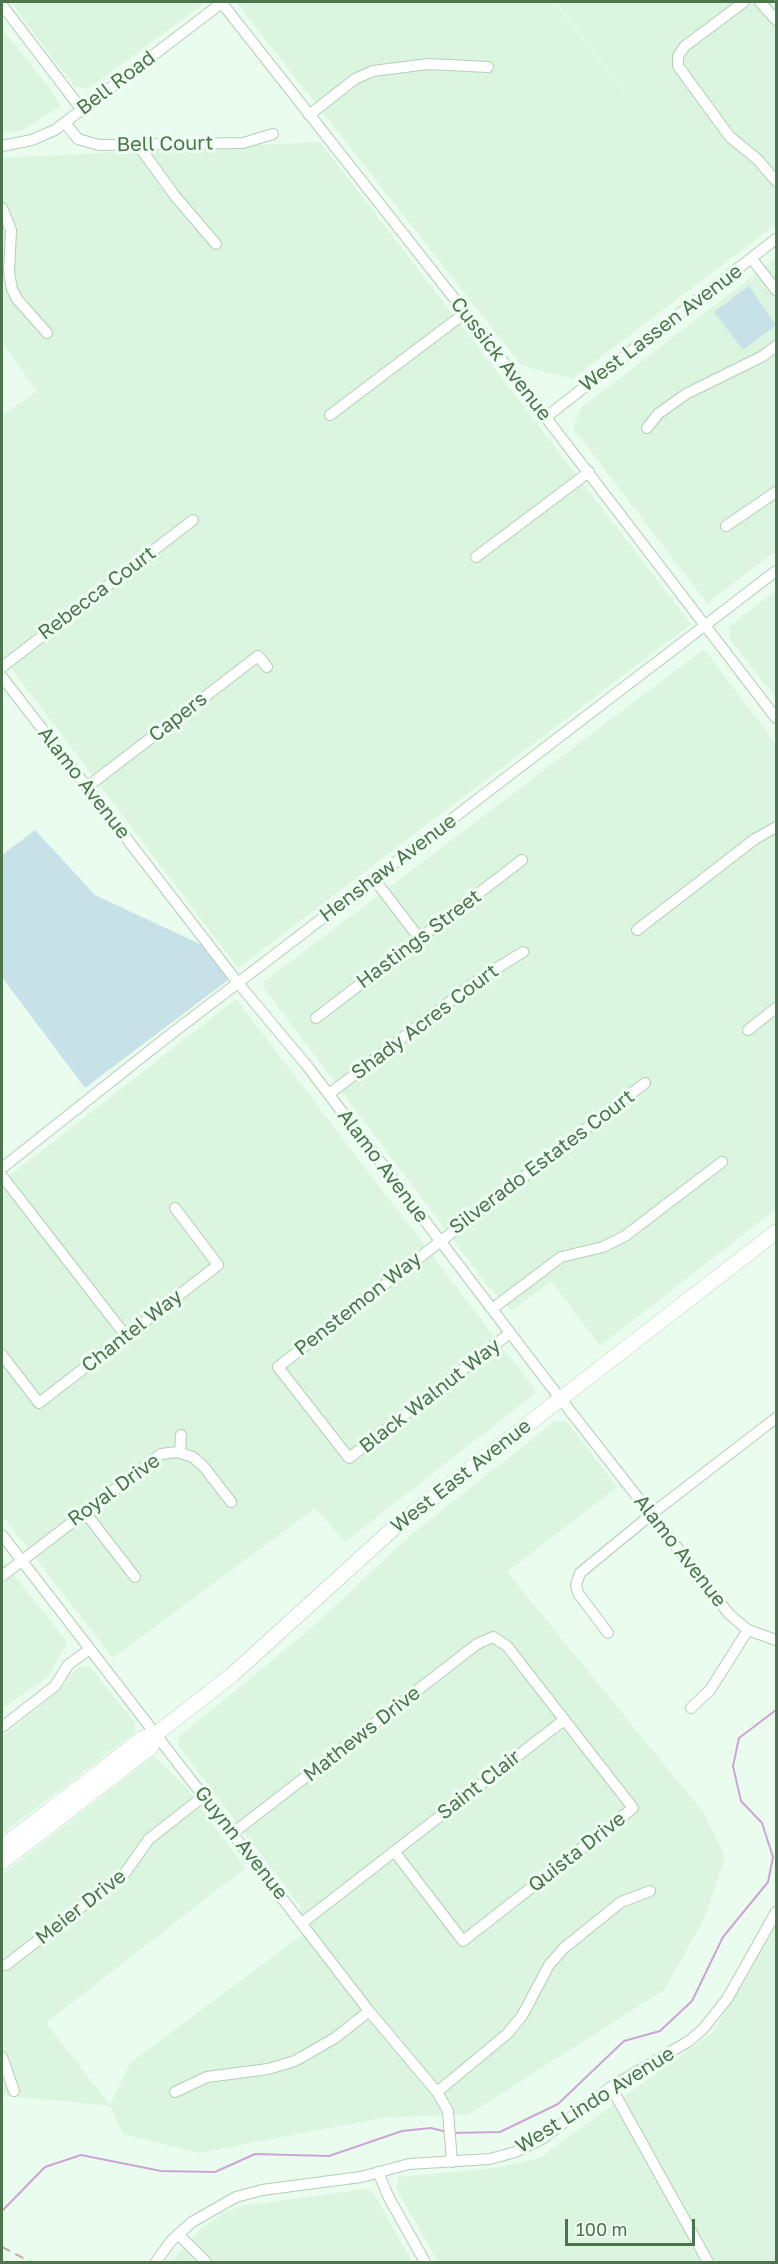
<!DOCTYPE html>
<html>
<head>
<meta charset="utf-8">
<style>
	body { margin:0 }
	#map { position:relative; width:778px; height:2264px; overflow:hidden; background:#e9fcee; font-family:"Golos Text",sans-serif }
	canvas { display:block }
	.frame { position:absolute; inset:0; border:3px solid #4d754d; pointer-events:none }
	.scale { position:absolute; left:565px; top:2219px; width:130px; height:27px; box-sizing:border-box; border:3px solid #4d754d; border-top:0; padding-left:8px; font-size:18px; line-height:21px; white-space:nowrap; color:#4d754d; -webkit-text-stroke:4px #effef3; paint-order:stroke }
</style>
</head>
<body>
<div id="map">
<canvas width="778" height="2264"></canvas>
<div class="frame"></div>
<div class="scale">100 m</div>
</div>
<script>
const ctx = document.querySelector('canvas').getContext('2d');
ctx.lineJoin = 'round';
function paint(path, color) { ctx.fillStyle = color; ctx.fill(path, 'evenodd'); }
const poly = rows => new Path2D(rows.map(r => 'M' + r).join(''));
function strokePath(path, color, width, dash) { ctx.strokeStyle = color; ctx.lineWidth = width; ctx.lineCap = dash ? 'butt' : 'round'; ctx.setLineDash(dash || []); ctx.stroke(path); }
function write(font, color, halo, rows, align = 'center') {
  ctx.font = font + ' "Golos Text",sans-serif'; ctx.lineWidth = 6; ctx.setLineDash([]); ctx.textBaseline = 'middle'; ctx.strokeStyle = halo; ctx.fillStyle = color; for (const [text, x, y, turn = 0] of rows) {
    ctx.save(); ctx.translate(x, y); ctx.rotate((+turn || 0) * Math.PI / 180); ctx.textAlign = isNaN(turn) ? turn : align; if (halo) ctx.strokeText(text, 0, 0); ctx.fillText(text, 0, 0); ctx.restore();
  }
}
const residential = poly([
	[10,2,202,2,202,5,88,89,75,87],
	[239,2,554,2,651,128,556,2,776,2,776,224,572,379,521,365,237,3],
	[2,29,52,91,60,106,21,131,2,132],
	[320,142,691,624,238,968,2,656,2,416,37,391,2,342,2,158],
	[776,258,776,551,707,603,573,428,581,408],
	[776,590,776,698,730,639,729,627],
	[704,649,776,744,776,1209,600,1346,551,1281,512,1311,488,1286,264,988,264,982],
	[236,999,535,1390,534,1394,345,1542,315,1508,113,1658,2,1515,2,1182],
	[555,1421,567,1422,617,1487,507,1572,703,1812,725,1857,704,1919,664,1990,469,2114,381,2118,199,2153,123,2134,110,2106,2,2095,2,1875,154,1756,186,1788,245,1868,46,2023,110,2105,130,2063,302,1935,300,1906,178,1745,180,1736,306,1633,412,1534],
	[2,1560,67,1642,49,1676,2,1709],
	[81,1666,90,1667,135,1723,135,1732,2,1834,2,1737,62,1688,72,1673],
	[776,1921,776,2262,438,2262,396,2188,399,2177,496,2168,540,2158,713,2032],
	[367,2189,373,2192,412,2262,170,2262,202,2228,224,2213,241,2206]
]);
const green = poly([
	[749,286,776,325,743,350,714,312],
	[35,830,95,895,202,945,228,980,85,1088,2,977,2,855]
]);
const stream = poly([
	[452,2133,500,2132,558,2104,624,2041,660,2031,692,2001,723,1937,768,1882,773,1857,762,1823,741,1801,733,1766,739,1738,776,1710],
	[2,2211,45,2167,81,2155,161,2171,215,2172,255,2154,329,2156,402,2131,431,2128,447,2132]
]);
const street = poly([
	[221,2,475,325,776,718],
	[744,2,685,46,678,56,678,66,730,137,757,159,776,181],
	[760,2,776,20],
	[2,5,82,110],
	[309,115,355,79,373,71,428,64,488,67],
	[65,123,78,139,99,145,243,143,273,134],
	[138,145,175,196,216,244],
	[2,146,32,140,55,130,223,2],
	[2,208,11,230,9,272,12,289,17,299,47,333],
	[752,259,776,290],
	[330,415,465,313],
	[546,417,776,239],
	[647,428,658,414,686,394,763,356,776,346],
	[726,526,776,492],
	[476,557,589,472],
	[2,667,193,520],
	[2,677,238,983,308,1067,549,1384,729,1614,748,1630,776,1640],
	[87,787,258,656,267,667],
	[374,879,420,939],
	[637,930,755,839,776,827],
	[316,1018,522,860],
	[748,1030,776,1008],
	[329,1094,478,980,523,952],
	[2,1168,162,1041,776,571],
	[2,1176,126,1336],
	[492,1309,561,1257,603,1247,625,1236,722,1162],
	[510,1333,349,1458,278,1367,645,1083],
	[2,1355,39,1403,218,1265,175,1208],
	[180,1452,181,1435],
	[84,1511,135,1577],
	[2,1535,369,2011,437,2092,448,2111,452,2162],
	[2,1576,161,1454,177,1452,193,1457,204,1467,231,1502],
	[608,1633,578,1593,576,1585,580,1573,658,1509,776,1418],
	[691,1708,710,1690,748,1630],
	[2,1727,55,1686,68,1665,90,1649],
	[233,1833,477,1644,493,1637,507,1646,633,1808,463,1941,394,1851],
	[302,1923,564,1720],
	[6,1965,125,1873,149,1839,204,1796],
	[2,2057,14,2091],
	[611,2087,708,2262],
	[175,2092,207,2077,268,2069,295,2061,335,2038,369,2011],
	[437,2092,507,2034,522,2016,549,1965,564,1948,621,1902,650,1891],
	[378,2172,389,2198,425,2262],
	[178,2234,206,2262],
	[156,2262,171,2241,192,2222,236,2197,262,2190,361,2177,409,2164,490,2159,515,2152,542,2139,611,2087,689,2041,703,2029,727,1999,776,1912]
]);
const secondary = poly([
	[2,1847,143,1738,156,1734,232,1675,395,1527,776,1232],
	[2,1862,151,1747,156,1734]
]);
const rail = poly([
	[2,2247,31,2262]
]);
const streetNames = [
	["Bell Road",116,83,-37],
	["Bell Court",165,144,-1],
	["West Lassen Avenue",661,328,-37],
	["Cussick Avenue",501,359,52],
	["Rebecca Court",97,593,-37],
	["Capers",178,717,-38],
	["Alamo Avenue",84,783,52],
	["Henshaw Avenue",388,868,-37],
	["Hastings Street",419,939,-37],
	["Shady Acres Court",425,1022,-37],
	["Silverado Estates Court",542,1162,-37],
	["Alamo Avenue",383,1166,53],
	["Penstemon Way",358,1304,-38],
	["Chantel Way",132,1331,-38],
	["Black Walnut Way",430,1396,-38],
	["West East Avenue",461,1476,-38],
	["Royal Drive",114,1490,-36],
	["Alamo Avenue",680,1551,52],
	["Mathews Drive",362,1734,-38],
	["Saint Clair",479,1785,-38],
	["Guynn Avenue",241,1843,52],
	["Quista Drive",577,1852,-38],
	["Meier Drive",81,1907,-38],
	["West Lindo Avenue",595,2100,-32]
];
paint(residential, '#dbf5e0');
paint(green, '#c7e1e9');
strokePath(stream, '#cca4d6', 2);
strokePath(street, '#b1d0b4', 12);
strokePath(secondary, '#add0af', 16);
strokePath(street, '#fff', 10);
strokePath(secondary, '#fff', 15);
strokePath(rail, '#c6aca7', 2, [9, 6]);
write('20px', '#4d754d', '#effef3', streetNames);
</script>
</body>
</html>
